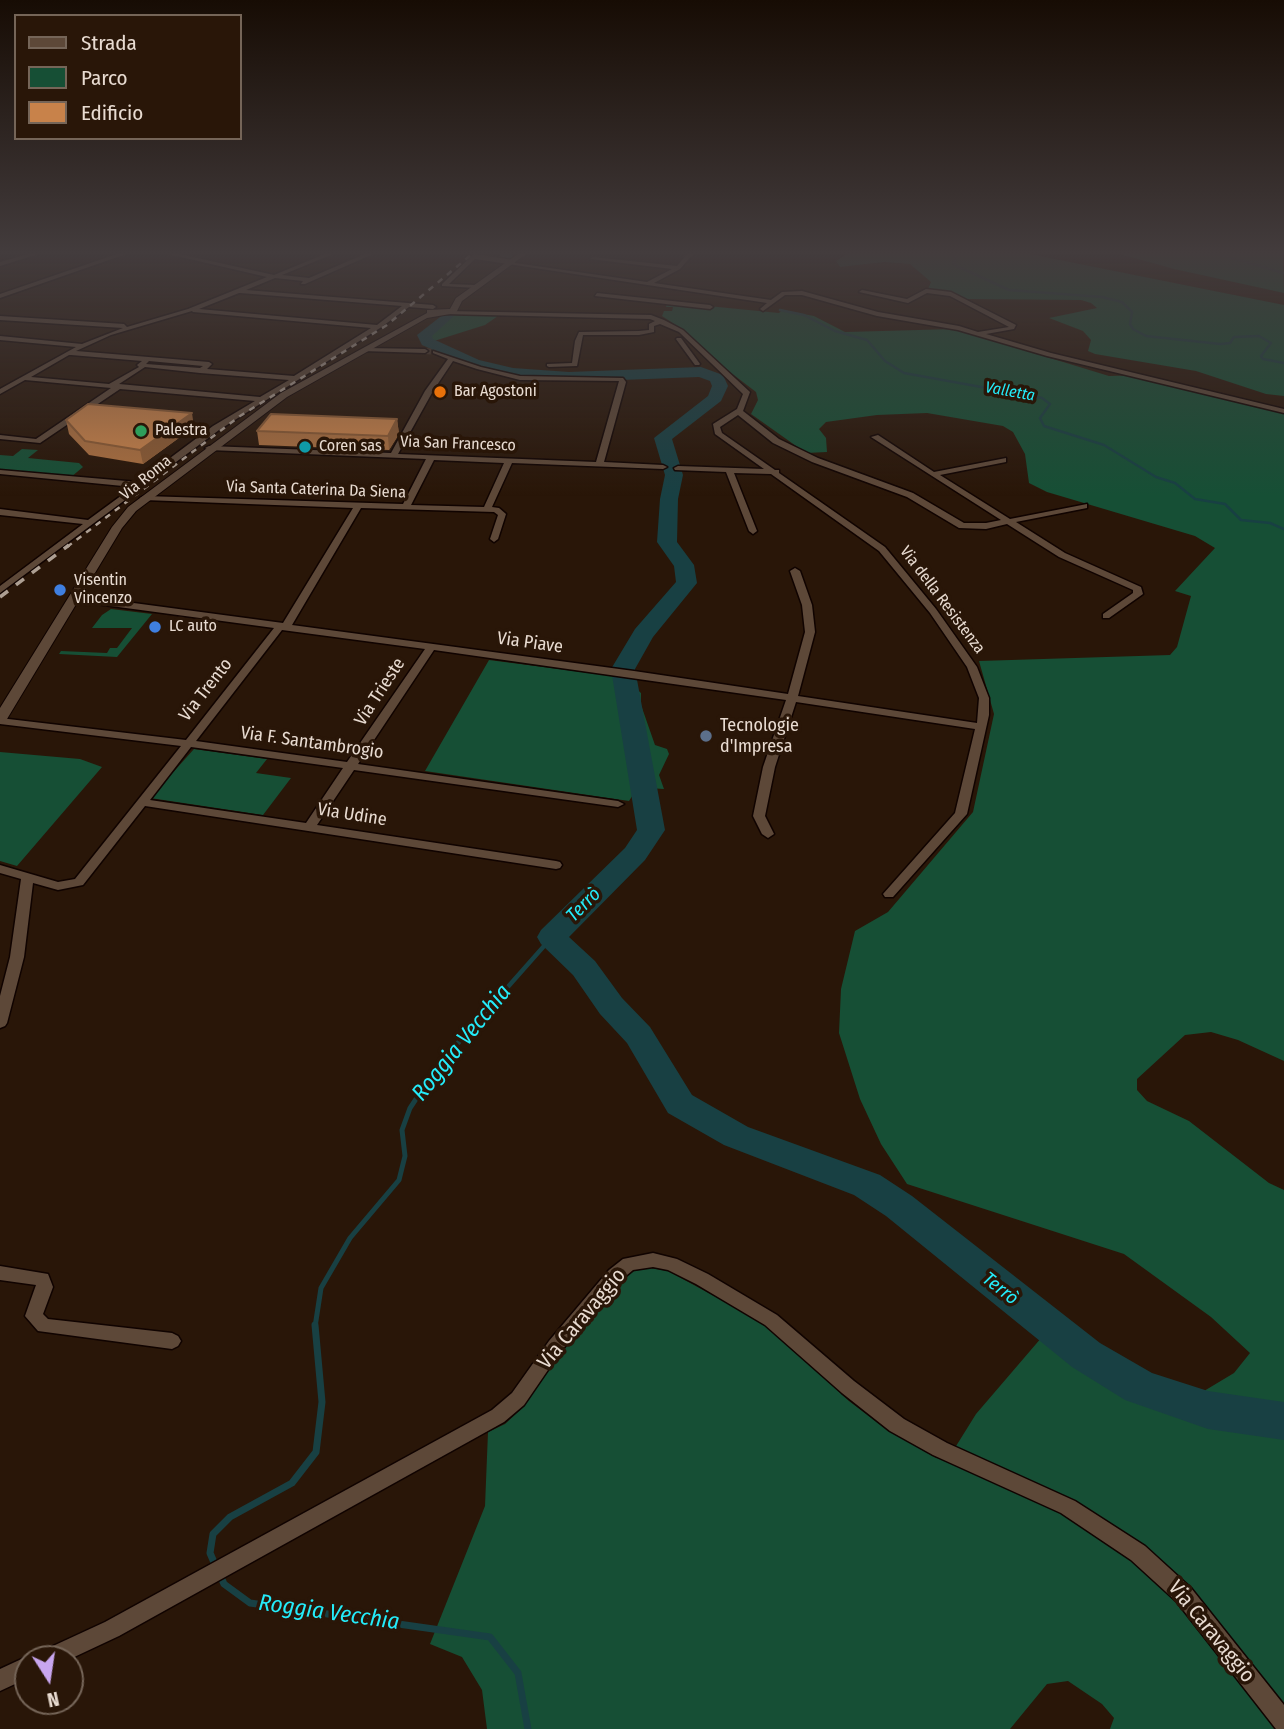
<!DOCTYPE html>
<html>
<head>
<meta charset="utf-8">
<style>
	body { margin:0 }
	#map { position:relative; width:1284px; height:1729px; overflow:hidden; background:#291608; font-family:"Fira Sans Condensed",sans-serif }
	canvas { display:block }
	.legend { position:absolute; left:14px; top:14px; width:228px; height:126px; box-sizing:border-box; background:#291608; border:2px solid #756558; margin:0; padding:9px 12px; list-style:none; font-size:21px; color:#e8dbd1 }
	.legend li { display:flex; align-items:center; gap:14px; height:35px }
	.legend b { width:35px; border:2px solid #756558 }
	.north { position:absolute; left:14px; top:1645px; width:70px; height:70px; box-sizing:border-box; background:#291608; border:2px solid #756558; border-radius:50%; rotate:168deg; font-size:19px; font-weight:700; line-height:28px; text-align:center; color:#e8dbd1 }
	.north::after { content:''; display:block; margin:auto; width:24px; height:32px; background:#c8a6ef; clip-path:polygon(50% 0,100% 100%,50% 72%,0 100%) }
</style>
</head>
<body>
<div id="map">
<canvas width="1284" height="1729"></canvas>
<ul class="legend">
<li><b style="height:9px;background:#5d4838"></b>Strada</li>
<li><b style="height:19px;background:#164f35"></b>Parco</li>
<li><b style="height:19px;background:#c8824a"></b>Edificio</li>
</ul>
<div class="north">N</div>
</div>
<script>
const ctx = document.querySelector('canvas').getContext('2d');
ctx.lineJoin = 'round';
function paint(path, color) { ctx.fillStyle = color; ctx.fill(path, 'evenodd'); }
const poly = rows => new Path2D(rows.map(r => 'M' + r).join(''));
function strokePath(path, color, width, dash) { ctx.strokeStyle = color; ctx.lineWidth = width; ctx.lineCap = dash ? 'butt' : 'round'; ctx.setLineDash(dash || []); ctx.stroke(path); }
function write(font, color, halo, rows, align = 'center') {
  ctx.font = font + ' "Fira Sans Condensed",sans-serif'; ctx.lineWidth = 7; ctx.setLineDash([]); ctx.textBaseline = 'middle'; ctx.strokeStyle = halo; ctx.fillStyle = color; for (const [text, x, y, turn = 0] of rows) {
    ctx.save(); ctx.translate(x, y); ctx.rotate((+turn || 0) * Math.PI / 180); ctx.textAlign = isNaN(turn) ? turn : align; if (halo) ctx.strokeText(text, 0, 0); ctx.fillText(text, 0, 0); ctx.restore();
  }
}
const green = poly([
	[847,254,1030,254,1284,305,1284,396,1266,394,1196,371,1095,354,1088,351,1091,340,1083,331,1049,318,1097,308,1091,303,1081,300,961,299,928,289,931,282,910,264,884,262,840,267,836,261],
	[1120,254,1283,254,1284,293,1174,269],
	[667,302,779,313,782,310,814,316,845,332,955,329,1109,376,1141,375,1284,410,1284,1061,1238,1040,1211,1032,1185,1035,1137,1079,1137,1090,1147,1101,1189,1121,1269,1183,1284,1190,1284,1729,1110,1729,1114,1718,1102,1704,1068,1681,1047,1684,1010,1729,487,1729,482,1690,462,1657,430,1644,485,1506,488,1432,505,1424,520,1410,556,1359,626,1276,634,1271,651,1268,668,1271,740,1310,773,1331,849,1401,882,1426,936,1458,948,1459,976,1414,1042,1337,1096,1371,1158,1403,1204,1391,1234,1373,1250,1353,1211,1317,1124,1254,907,1184,881,1144,860,1099,839,1033,841,989,855,931,888,912,973,812,994,714,979,661,1170,655,1177,647,1191,596,1175,591,1215,548,1195,536,1047,492,1029,483,1025,454,1013,432,1003,426,927,413,877,415,826,422,819,429,826,438,827,452,806,453,751,414,758,400,756,392,709,356,685,331,662,316,664,311,672,311,673,307,666,307],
	[451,315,454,315,498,316,485,325,431,342,428,334],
	[22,449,38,450,28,458,79,463,83,467,71,477,0,470,0,455,13,456],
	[111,609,152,614,117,657,59,654,61,651,107,653,110,648,117,648,132,628,92,628,102,615],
	[489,660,621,677,625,734,628,739,626,748,628,759,637,766,638,778,638,787,629,801,425,771],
	[629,683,641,693,641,705,655,745,667,749,669,754,659,775,664,789,648,788,634,730],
	[194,749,267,759,256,773,291,778,263,815,150,798],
	[0,752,80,759,102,767,17,866,0,861]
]);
const streamFar3 = poly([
	[948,254,957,257,953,263,957,266,1009,290,1102,297,1122,302,1132,312,1130,324,1133,329,1146,336,1220,344,1230,343,1234,337,1259,336,1271,343,1261,356,1263,359,1284,363],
	[1218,254,1284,273],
	[780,310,804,315,835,331,867,340,885,361,904,373,1042,398,1050,404,1040,418,1044,426,1104,445,1156,477,1175,483,1195,499,1225,504,1241,520,1270,523,1284,529]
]);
const streamFar2 = poly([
	[491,1006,552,937]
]);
const streamFar1 = poly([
	[315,1327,321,1288,350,1238,399,1180,405,1156,402,1130,410,1108,437,1067,492,1004]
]);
const stream = poly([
	[216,1567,210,1553,213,1534,230,1517,292,1483,316,1452,322,1402,315,1325],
	[220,1575,224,1584,250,1603,490,1637,518,1673,528,1729]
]);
const river = poly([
	[499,254,511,254,514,259,503,262,499,254],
	[449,310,456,314,432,336,433,339,479,360,513,368,569,372,701,367,723,375,728,386,721,401,672,439,683,475,678,499,677,542,694,565,697,583,653,637,635,669,665,830,645,860,569,937,595,961,622,998,650,1027,692,1095,748,1127,880,1175,912,1196,1100,1343,1152,1373,1208,1391,1284,1402,1284,1440,1208,1429,1125,1400,1072,1367,886,1216,854,1195,724,1145,668,1113,627,1043,600,1014,573,975,541,944,537,937,541,930,625,848,637,830,611,669,635,629,676,582,674,566,657,542,660,499,665,475,654,438,708,396,712,386,710,381,699,377,569,382,513,378,469,366,422,345,417,335,449,310]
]);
const minorTunnel = poly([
	[425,351,435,352]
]);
const minor = poly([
	[28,254,38,254,0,266,0,262,28,254],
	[117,254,126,254,0,298,0,294,117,254],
	[168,254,179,254,274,275,325,254,333,254,282,275,309,278,365,254,373,254,305,284,301,284,303,281,275,278,246,290,433,305,436,307,433,309,409,307,380,328,219,430,0,593,0,586,83,524,0,515,0,509,88,520,133,487,0,474,0,470,138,482,213,426,255,401,120,389,40,443,0,439,0,435,36,439,111,388,25,380,0,394,0,389,76,347,0,340,0,336,82,344,123,328,0,320,0,316,124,324,127,327,188,309,267,277,168,254],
	[239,293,240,293,402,306,377,325,199,309,239,293],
	[192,311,193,312,371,328,294,376,207,369,212,364,209,362,76,351,111,335,192,311],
	[69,355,71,355,142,361,137,365,139,367,109,384,31,377,69,355],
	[149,361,203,366,200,368,146,364,149,361],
	[145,367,200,373,289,380,260,397,119,384,145,367],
	[474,254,513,260,515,263,647,282,672,269,590,259,593,257,677,266,687,254,693,254,680,269,654,283,771,300,782,292,802,291,878,312,959,326,978,332,1009,327,950,296,927,293,908,303,859,292,862,290,907,299,926,289,951,292,1016,325,1014,329,986,334,1051,353,1284,409,1284,413,1047,356,958,330,877,316,802,295,785,295,763,311,760,309,767,303,475,259,449,284,475,285,477,288,442,286,442,284,474,254],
	[597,293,710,305,713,307,710,309,595,296,597,293],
	[447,311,651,315,664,320,683,330,750,392,743,411,779,439,818,458,913,493,964,523,986,523,1001,520,871,437,878,435,934,472,1006,458,1006,462,940,475,1010,519,1087,504,1087,508,1016,522,1065,553,1141,587,1143,594,1109,618,1103,618,1103,614,1133,593,1133,590,1059,557,1007,524,986,529,959,528,907,497,812,462,773,443,738,415,720,427,722,433,775,470,779,470,779,473,885,547,936,609,977,667,989,698,989,715,967,814,893,897,885,897,883,894,955,813,975,729,796,702,775,767,765,816,774,834,768,838,762,834,753,816,763,767,786,700,434,650,358,764,618,801,624,804,618,807,354,770,317,825,556,861,560,862,562,865,560,868,556,869,145,806,83,885,58,890,33,883,24,957,7,1023,5,1026,0,1028,0,996,10,957,21,879,0,873,0,865,58,882,75,879,181,746,0,724,0,718,186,740,274,628,74,601,69,598,74,595,283,623,353,508,144,500,140,498,144,496,403,504,426,459,209,450,205,448,209,446,391,453,425,391,448,359,433,353,433,351,481,367,520,376,623,378,626,382,604,462,663,465,667,467,663,469,512,463,492,507,499,508,506,514,498,539,494,542,490,539,498,515,494,512,361,508,292,625,634,671,788,694,805,632,802,605,790,571,795,568,800,571,812,605,815,632,798,696,977,723,979,698,967,667,930,613,879,551,771,474,734,473,757,531,753,534,749,531,726,472,675,470,674,468,678,466,764,469,715,434,713,424,737,409,743,394,679,332,660,324,654,326,654,332,639,335,583,335,577,366,549,367,547,366,547,364,572,363,575,341,579,332,639,331,649,330,649,324,655,321,650,319,445,314,447,311],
	[453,361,477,369,520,380,619,381,596,462,398,454,433,391,453,361],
	[434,460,504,463,484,507,411,505,434,460],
	[282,630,425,649,347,762,196,741,282,630],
	[191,747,343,768,306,823,150,800,191,747],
	[677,338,681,338,700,364,699,365,695,365,676,339,677,338],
	[365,348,425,349,428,351,425,353,363,351,362,350,365,348],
	[653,1253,677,1259,708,1274,777,1315,854,1381,904,1419,947,1443,1075,1501,1145,1546,1191,1588,1284,1705,1284,1729,1276,1729,1177,1602,1131,1560,1061,1513,933,1455,890,1431,842,1393,765,1325,696,1284,668,1270,653,1267,633,1270,621,1280,561,1351,524,1405,504,1422,119,1636,70,1659,37,1659,40,1652,105,1622,492,1410,512,1393,549,1341,609,1270,623,1259,653,1253],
	[0,1266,48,1274,53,1287,43,1314,48,1319,172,1333,178,1336,181,1341,178,1346,172,1349,38,1331,25,1316,36,1285,0,1280,0,1266],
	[28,1656,34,1659,28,1659,28,1678,0,1691,0,1669,28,1656]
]);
const tertiary = poly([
	[518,254,526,254,462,301,456,313,427,318,287,397,136,511,122,528,7,719,0,723,0,708,112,527,128,507,281,393,427,313,427,310,450,309,456,298,518,254]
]);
const railFar1 = poly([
	[67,547,240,416,387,325,472,254]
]);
const rail = poly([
	[0,597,69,545]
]);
const wall = poly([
	[397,419,399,434,389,450,259,445,257,431],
	[66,420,194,427,143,464,89,455,69,434]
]);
const shadedWall = poly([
	[192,413,194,427,143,464,140,450],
	[397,419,399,434,389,450,388,436]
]);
const building = poly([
	[88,404,192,413,140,450,85,441,66,420,88,404],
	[271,414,397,419,388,436,257,431,271,414]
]);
const markers = [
	[440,392,7,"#e8710a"],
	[141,431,7,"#2e9e5b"],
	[305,447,7,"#0f9aa8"],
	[60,590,7,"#3f7fe0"],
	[155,627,7,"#3f7fe0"],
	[706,736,7,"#5c6f8a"]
];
const farPoinames = [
	["Bar Agostoni",454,392],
	["Palestra",155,431],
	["Coren sas",319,447],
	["Visentin",74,581],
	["Vincenzo",74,599],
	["LC auto",169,627]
];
const farWaternames = [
	["Valletta",1010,392,10]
];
const farStreetnames = [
	["Via San Francesco",458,444,2],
	["Via Roma",146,478,-39],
	["Via Santa Caterina Da Siena",316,490,2],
	["Via della Resistenza",942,600,53]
];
const streetNames = [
	["Via Piave",530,643,8],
	["Via Trento",206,690,-52],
	["Via Trieste",380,692,-57],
	["Via F. Santambrogio",312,743,8],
	["Via Udine",352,815,9]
];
const poiNames = [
	["Tecnologie",720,726],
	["d'Impresa",720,747]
];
const waterNames = [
	["Terrò",584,905,-45],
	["Terrò",1000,1289,38]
];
const nearStreetnames = [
	["Via Caravaggio",582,1319,-50],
	["Via Caravaggio",1211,1632,51]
];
const nearWaternames = [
	["Roggia Vecchia",462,1043,-51],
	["Roggia Vecchia",329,1613,8]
];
paint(green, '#164f35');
strokePath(streamFar3, '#184043', 2.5);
strokePath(streamFar2, '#184043', 4.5);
strokePath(streamFar1, '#184043', 5);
strokePath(stream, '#184043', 7);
paint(river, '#184043');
strokePath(minorTunnel, '#463426', 6, [6, 3.5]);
strokePath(minor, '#100300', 3);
strokePath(tertiary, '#100300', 2);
paint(minor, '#5d4838');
paint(tertiary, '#5d4838');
strokePath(railFar1, '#ad9f93', 2.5, [6, 6]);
strokePath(rail, '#ad9f93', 3.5, [10, 10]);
paint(wall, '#ac7040');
paint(shadedWall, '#8c5b34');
paint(building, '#c8824a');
strokePath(building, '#8c5b34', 2);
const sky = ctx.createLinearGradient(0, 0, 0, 496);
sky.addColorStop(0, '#170c04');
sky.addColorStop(0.51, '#433c3d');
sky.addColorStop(1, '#433c3d00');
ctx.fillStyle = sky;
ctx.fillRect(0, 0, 1284, 496);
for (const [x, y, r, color] of markers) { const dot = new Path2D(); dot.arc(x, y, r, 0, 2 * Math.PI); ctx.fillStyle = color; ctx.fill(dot); strokePath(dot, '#291608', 2.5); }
write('16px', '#e8dbd1', '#291608', farPoinames, 'left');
write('italic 16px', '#24ecfa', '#291608', farWaternames);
write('16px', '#e8dbd1', '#291608', farStreetnames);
write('18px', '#e8dbd1', '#291608', streetNames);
write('18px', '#e8dbd1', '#291608', poiNames, 'left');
write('italic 19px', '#24ecfa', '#291608', waterNames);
write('21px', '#e8dbd1', '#291608', nearStreetnames);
write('italic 23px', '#24ecfa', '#291608', nearWaternames);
</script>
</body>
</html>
